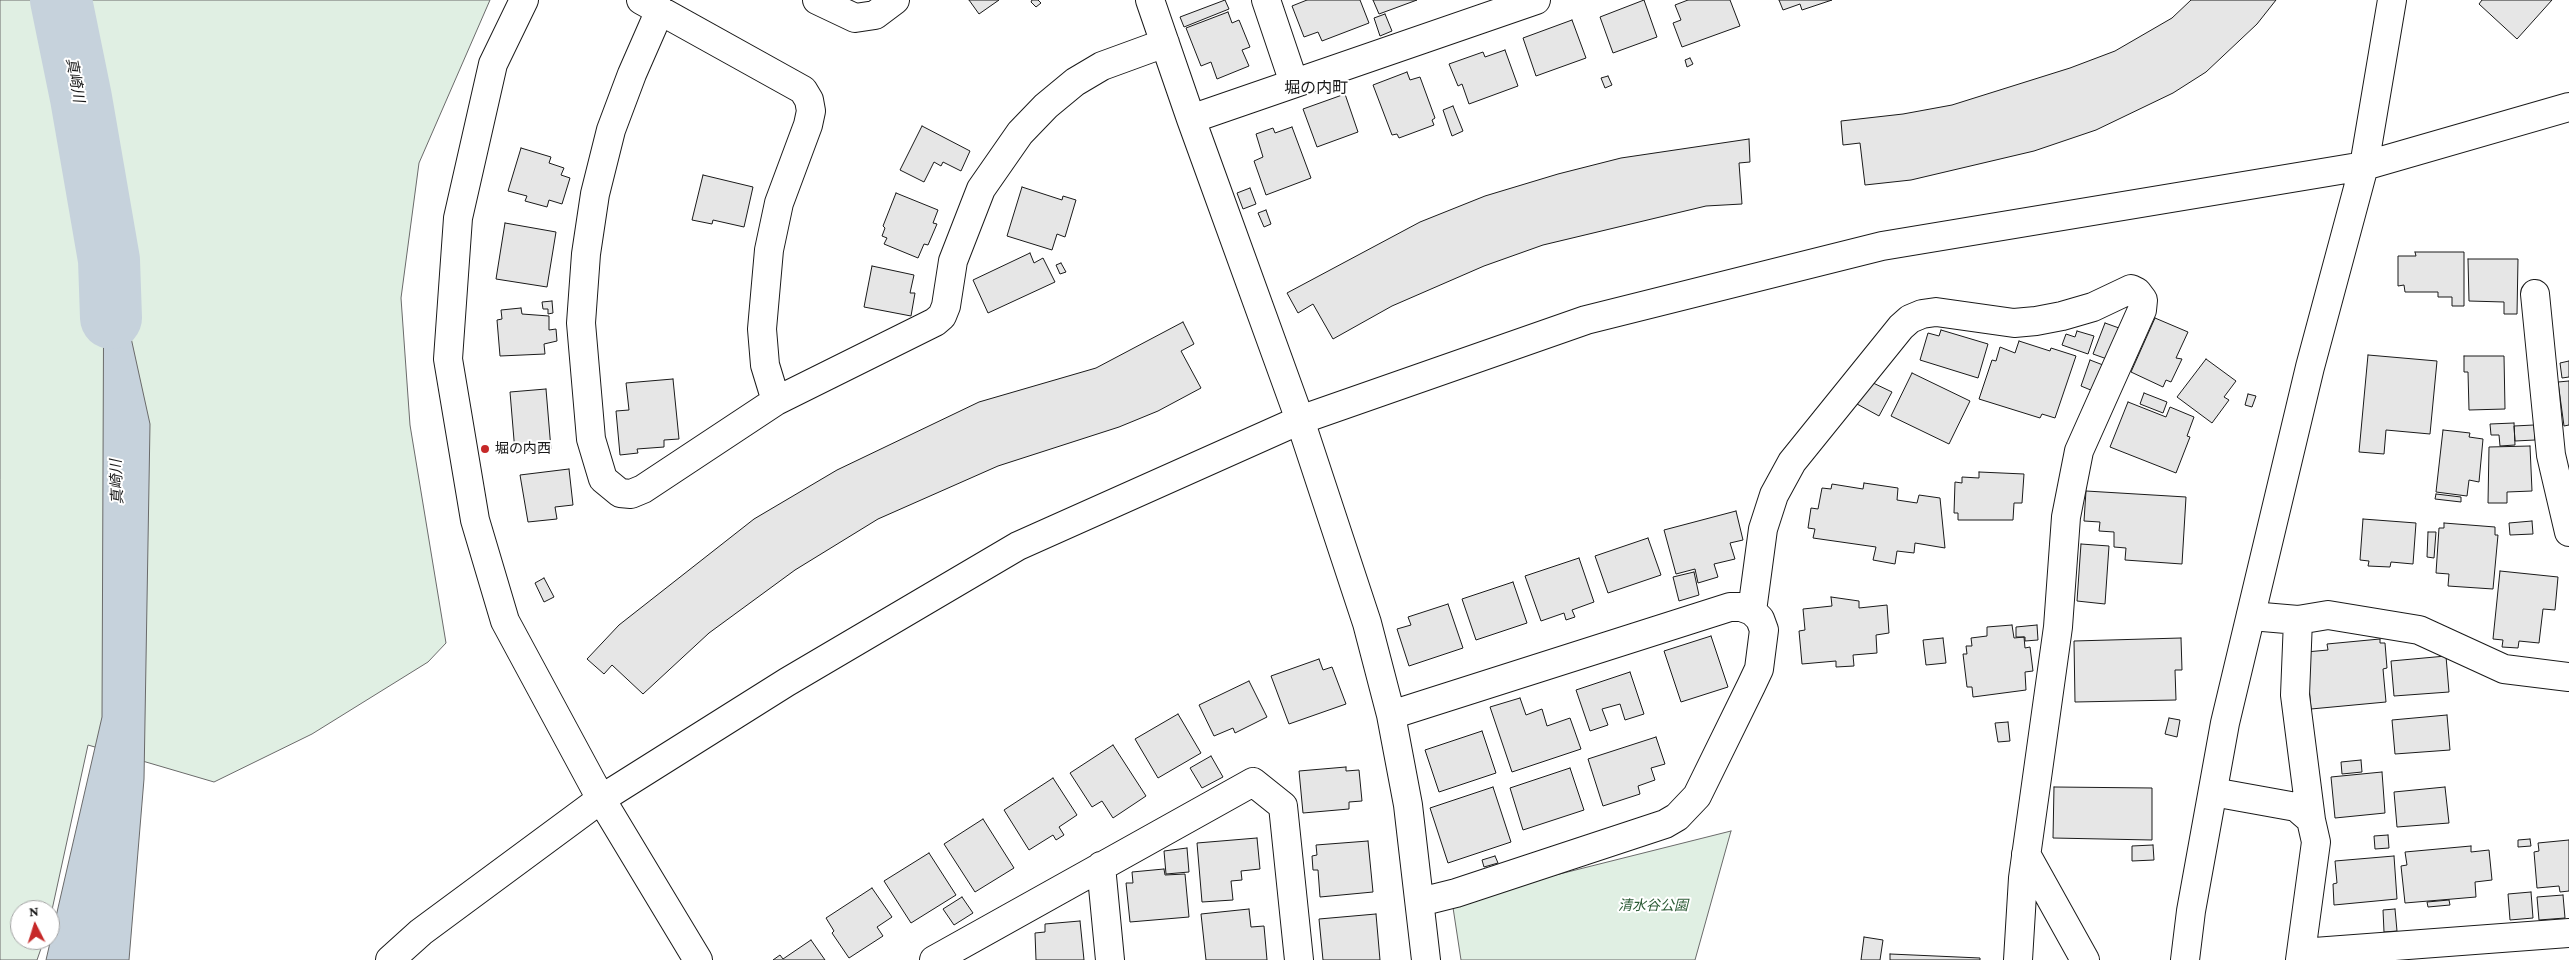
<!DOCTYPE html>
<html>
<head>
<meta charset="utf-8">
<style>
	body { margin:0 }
	#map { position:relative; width:2569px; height:960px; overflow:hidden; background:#fff; font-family:"Crimson Pro",serif }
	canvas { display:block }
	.north { position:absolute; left:10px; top:900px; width:50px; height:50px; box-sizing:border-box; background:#fff; border:1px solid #a3a3a3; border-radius:50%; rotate:355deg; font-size:14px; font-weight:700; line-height:20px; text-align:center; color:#1a1a1a }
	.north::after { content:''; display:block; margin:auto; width:18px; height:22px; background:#c62828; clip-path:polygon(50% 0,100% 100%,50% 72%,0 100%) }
</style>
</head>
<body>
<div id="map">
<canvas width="2569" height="960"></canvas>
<div class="north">N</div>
</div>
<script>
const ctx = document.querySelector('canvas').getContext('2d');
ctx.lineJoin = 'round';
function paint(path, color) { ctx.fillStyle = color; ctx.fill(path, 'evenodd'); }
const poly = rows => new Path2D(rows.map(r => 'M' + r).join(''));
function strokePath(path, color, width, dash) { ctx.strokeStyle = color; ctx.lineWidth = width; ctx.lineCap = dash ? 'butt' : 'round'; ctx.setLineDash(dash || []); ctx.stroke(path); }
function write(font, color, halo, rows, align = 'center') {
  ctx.font = font + ' "Crimson Pro","Noto Sans JP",serif'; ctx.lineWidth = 4; ctx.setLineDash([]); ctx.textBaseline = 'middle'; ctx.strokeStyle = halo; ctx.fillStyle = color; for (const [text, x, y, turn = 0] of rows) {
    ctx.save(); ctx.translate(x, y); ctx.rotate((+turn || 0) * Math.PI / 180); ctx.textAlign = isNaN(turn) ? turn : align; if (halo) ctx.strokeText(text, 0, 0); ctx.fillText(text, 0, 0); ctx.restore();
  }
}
const green = poly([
	[0,0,490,0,419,163,401,298,410,425,446,643,428,662,312,734,214,782,88,745,50,919,50,910,20,910,20,940,44,940,37,960,0,960,0,0],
	[1731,831,1695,960,1461,960,1452,901,1731,831]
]);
const water = poly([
	[104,215,150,424,144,779,129,960,46,960,102,717,104,215]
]);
const river = poly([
	[61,0,81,98,109,260,111,318]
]);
const building = poly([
	[969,0,999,0,979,14,969,0],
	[1032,0,1038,0,1041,3,1036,7,1031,2,1032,0],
	[1225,0,1229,9,1184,27,1180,17,1225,0],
	[1307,0,1360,0,1369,23,1322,41,1318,32,1304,37,1292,6,1307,0],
	[1373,0,1417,0,1379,14,1373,0],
	[1644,0,1657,37,1613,53,1600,17,1644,0],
	[1688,0,1730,0,1740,26,1682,47,1673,23,1681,20,1675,5,1688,0],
	[1779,0,1832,0,1802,10,1800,4,1783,10,1779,0],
	[2191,0,2276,0,2257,24,2206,72,2173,93,2096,130,2034,151,1911,180,1865,185,1860,143,1843,145,1841,121,1903,114,1952,105,2070,68,2115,51,2172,18,2191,0],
	[2482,0,2552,0,2517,39,2479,4,2482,0],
	[1228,12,1232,23,1239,20,1250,47,1242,50,1249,66,1217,79,1211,62,1201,66,1186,28,1228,12],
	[1385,14,1392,31,1380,36,1374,18,1385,14],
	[1572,20,1586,58,1536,76,1523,38,1572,20],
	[1505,50,1518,86,1469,104,1462,84,1458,86,1449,64,1483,52,1485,57,1505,50],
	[1690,58,1693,64,1687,67,1685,60,1690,58],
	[1407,72,1410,80,1420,77,1435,118,1432,120,1434,125,1399,138,1397,134,1392,135,1373,85,1407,72],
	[1608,76,1612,85,1605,88,1601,78,1608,76],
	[1345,94,1358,132,1317,147,1303,109,1345,94],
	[1453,106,1463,131,1452,136,1443,110,1453,106],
	[922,126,970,151,961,171,943,162,941,166,934,162,924,182,900,170,922,126],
	[1292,127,1311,178,1266,195,1254,161,1263,157,1256,134,1273,128,1275,133,1292,127],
	[1749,139,1750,162,1739,163,1742,204,1706,206,1543,245,1484,266,1392,306,1333,339,1313,304,1298,313,1287,293,1420,222,1485,196,1558,174,1621,158,1749,139],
	[521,148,551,157,549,163,564,168,561,175,570,178,562,204,549,200,547,207,525,201,527,196,508,191,521,148],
	[703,175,753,187,744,227,713,220,712,224,692,220,703,175],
	[1022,187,1062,200,1063,196,1076,200,1065,237,1057,234,1052,250,1007,236,1022,187],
	[1250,188,1256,204,1243,209,1237,193,1250,188],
	[896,193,938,210,933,223,937,224,928,245,924,244,918,258,884,244,887,238,882,236,885,228,883,226,896,193],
	[1266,210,1271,224,1264,227,1258,213,1266,210],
	[505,223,556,232,547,287,496,279,505,223],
	[2415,252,2464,252,2464,306,2452,306,2452,297,2438,297,2438,292,2405,292,2404,285,2398,286,2398,256,2416,256,2415,252],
	[1030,253,1034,263,1043,258,1055,282,988,313,973,280,1030,253],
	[2468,259,2518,259,2517,314,2504,314,2504,302,2469,301,2468,259],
	[1061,263,1066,272,1060,274,1056,265,1061,263],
	[872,266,914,275,910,293,915,293,911,316,864,307,872,266],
	[552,301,553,313,548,314,548,309,543,309,542,302,552,301],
	[521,308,522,314,549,316,549,330,556,329,557,341,544,344,545,354,500,356,497,320,502,319,501,310,521,308],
	[2155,318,2188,332,2176,358,2182,359,2171,382,2166,380,2163,387,2131,372,2155,318],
	[1183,322,1194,344,1181,351,1201,388,1158,411,1119,427,998,466,878,519,795,570,709,633,643,694,612,665,604,674,587,659,619,625,754,519,837,470,979,402,1096,368,1183,322],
	[2105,323,2119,328,2107,359,2093,354,2105,323],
	[1941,330,1988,344,1978,378,1920,360,1928,333,1939,336,1941,330],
	[2077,331,2094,336,2088,354,2062,345,2066,334,2075,337,2077,331],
	[2019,341,2050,351,2051,348,2076,356,2055,418,2042,414,2040,418,1979,399,1992,360,1996,361,2000,347,2015,353,2019,341],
	[2368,355,2437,361,2430,434,2386,430,2384,454,2359,452,2368,355],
	[2464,356,2504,356,2505,409,2469,410,2468,372,2464,372,2464,356],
	[2206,359,2236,381,2224,397,2229,400,2212,423,2177,397,2206,359],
	[2090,360,2103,365,2093,391,2081,386,2090,360],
	[2569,361,2569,377,2562,378,2560,363,2569,361],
	[1912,373,1970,401,1949,444,1891,416,1912,373],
	[673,379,679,439,664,440,664,447,637,449,638,453,620,455,616,411,629,410,626,383,673,379],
	[1869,381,1892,392,1879,416,1857,404,1869,381],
	[2569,381,2569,425,2564,426,2558,382,2569,381],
	[546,389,551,449,515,452,510,392,546,389],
	[2144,393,2167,402,2163,413,2140,404,2144,393],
	[2248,394,2256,396,2252,407,2245,405,2248,394],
	[2128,402,2166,417,2170,407,2194,417,2187,436,2190,437,2176,473,2110,447,2128,402],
	[2514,423,2515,445,2500,446,2499,435,2491,435,2490,424,2514,423],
	[2534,425,2535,440,2515,441,2514,426,2534,425],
	[2443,430,2470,433,2469,437,2483,439,2479,482,2469,480,2467,496,2436,492,2443,430],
	[2530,446,2532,491,2507,492,2507,503,2488,503,2489,447,2530,446],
	[569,469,573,505,555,507,557,519,528,522,520,475,569,469],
	[1979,472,2024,474,2022,503,2014,503,2013,520,1958,520,1958,513,1954,513,1955,482,1962,483,1962,477,1979,478,1979,472],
	[1864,483,1898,488,1897,500,1917,503,1919,495,1940,498,1945,548,1915,543,1914,553,1897,551,1895,564,1873,560,1876,547,1813,538,1815,529,1808,528,1811,508,1818,509,1822,488,1831,489,1832,484,1863,489,1864,483],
	[2086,491,2186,497,2182,564,2125,560,2126,548,2114,547,2114,532,2099,531,2100,522,2084,521,2086,491],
	[2436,494,2461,497,2461,502,2435,499,2436,494],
	[1736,511,1743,540,1730,543,1735,559,1714,564,1718,577,1698,583,1695,569,1676,574,1664,530,1736,511],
	[2363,519,2416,523,2413,564,2391,562,2390,567,2368,566,2369,561,2360,560,2363,519],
	[2532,521,2533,534,2510,535,2509,523,2532,521],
	[2444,523,2495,527,2495,535,2498,535,2493,589,2448,586,2449,574,2436,573,2439,528,2444,528,2444,523],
	[2428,532,2436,532,2434,558,2427,557,2428,532],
	[1648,538,1661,575,1608,593,1595,556,1648,538],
	[2081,544,2109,546,2105,604,2077,601,2081,544],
	[1579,558,1594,602,1572,610,1575,617,1566,620,1564,613,1541,621,1525,576,1579,558],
	[2500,571,2558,577,2555,610,2543,609,2539,643,2519,641,2518,648,2502,647,2503,640,2493,639,2500,571],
	[1694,572,1699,595,1679,601,1673,577,1694,572],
	[544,578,554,597,544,602,535,583,544,578],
	[1513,582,1527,623,1476,640,1462,599,1513,582],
	[1831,597,1859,601,1859,608,1887,605,1889,633,1876,635,1877,653,1853,655,1854,666,1836,667,1836,661,1802,664,1799,631,1805,630,1803,609,1832,606,1831,597],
	[1448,604,1463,648,1409,666,1397,629,1411,625,1408,617,1448,604],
	[2012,625,2014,638,2024,637,2025,648,2030,647,2033,671,2025,672,2026,690,1973,697,1972,687,1967,687,1963,654,1967,654,1966,646,1972,646,1971,638,1987,636,1987,627,2012,625],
	[2037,625,2038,640,2025,641,2025,637,2016,637,2016,627,2037,625],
	[1711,636,1728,687,1681,702,1664,651,1711,636],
	[1943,638,1946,663,1926,665,1923,640,1943,638],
	[2181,638,2182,670,2175,670,2176,700,2075,702,2074,641,2181,638],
	[2380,639,2380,643,2385,643,2387,668,2383,669,2386,702,2311,709,2306,652,2328,650,2327,644,2380,639],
	[2446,656,2449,692,2394,696,2391,661,2446,656],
	[1319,659,1323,670,1332,667,1346,704,1289,724,1271,676,1319,659],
	[1630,672,1644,714,1625,720,1620,704,1602,709,1608,725,1590,731,1576,690,1630,672],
	[1249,681,1267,717,1235,733,1233,728,1214,736,1199,705,1249,681],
	[1520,698,1526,715,1542,709,1547,726,1570,718,1581,749,1512,772,1490,707,1520,698],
	[1178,714,1201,753,1158,778,1135,739,1178,714],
	[2447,715,2450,750,2395,754,2392,720,2447,715],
	[2169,718,2180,720,2177,737,2165,734,2169,718],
	[2008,722,2010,741,1998,742,1995,723,2008,722],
	[1482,731,1496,773,1439,792,1425,750,1482,731],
	[1656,737,1665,764,1651,768,1655,780,1638,786,1640,794,1603,806,1588,759,1656,737],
	[1113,745,1146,796,1113,818,1102,801,1092,807,1070,773,1113,745],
	[1211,756,1223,777,1202,788,1190,768,1211,756],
	[2361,760,2362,772,2342,774,2341,762,2361,760],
	[1346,767,1346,771,1359,770,1362,801,1349,802,1349,809,1303,813,1299,771,1346,767],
	[1570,768,1584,810,1523,830,1510,788,1570,768],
	[2382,772,2385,813,2335,818,2331,777,2382,772],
	[1053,778,1077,815,1059,827,1064,835,1056,840,1053,835,1029,850,1004,810,1053,778],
	[1493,787,1511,842,1448,863,1430,808,1493,787],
	[2054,787,2152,788,2152,840,2053,838,2054,787],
	[2445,787,2449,823,2397,827,2394,792,2445,787],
	[983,819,1014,868,975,892,944,844,983,819],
	[2388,835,2389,848,2375,849,2374,836,2388,835],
	[1257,838,1260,869,1241,871,1242,880,1231,881,1233,900,1202,902,1197,843,1257,838],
	[2530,839,2531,846,2518,847,2518,840,2530,839],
	[2569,840,2569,891,2560,892,2559,886,2537,888,2534,852,2539,851,2538,843,2569,840],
	[1368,841,1373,892,1320,897,1318,870,1313,870,1312,856,1317,855,1316,845,1368,841],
	[2153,845,2154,860,2132,861,2132,846,2153,845],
	[2471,846,2471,852,2489,850,2492,880,2475,882,2476,897,2405,903,2401,866,2407,865,2405,852,2471,846],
	[1187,848,1189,872,1166,874,1164,851,1187,848],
	[929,853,956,895,911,923,884,881,929,853],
	[1495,856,1498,863,1484,867,1482,860,1495,856],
	[2394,856,2397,899,2334,905,2333,884,2337,883,2335,861,2394,856],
	[1164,869,1165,875,1185,874,1189,917,1130,922,1126,883,1133,883,1132,872,1164,869],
	[872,888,892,917,877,927,883,936,849,958,832,933,834,931,826,918,872,888],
	[2531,892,2533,918,2510,920,2508,894,2531,892],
	[2563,895,2565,918,2539,920,2537,897,2563,895],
	[962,897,973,913,954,925,943,909,962,897],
	[2449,900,2450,905,2428,907,2427,902,2449,900],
	[1249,909,1251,927,1264,926,1267,960,1206,960,1201,914,1249,909],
	[2395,909,2397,931,2384,932,2383,910,2395,909],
	[1376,914,1380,960,1323,960,1319,919,1376,914],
	[1080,921,1084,960,1036,960,1035,933,1045,932,1045,924,1080,921],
	[1864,937,1883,940,1880,960,1861,960,1864,937],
	[811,940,825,960,773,960,780,955,783,959,811,940],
	[1890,954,1980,958,1980,960,1890,960,1890,954]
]);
const street = poly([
	[641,0,803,90,809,100,811,111,808,125,779,203,769,250,762,329,765,365,776,401],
	[817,0,855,18,875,15,895,0],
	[1150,0,1191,119,1300,420,1367,623,1391,715,1408,805,1426,960],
	[1266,0,1294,83],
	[660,10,632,74,611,130,595,194,586,254,581,323,591,439,603,479,620,493,631,494,643,489,776,401,935,322,942,316,946,306,953,261,981,189,1020,133,1046,106,1075,82,1102,66,1165,43],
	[1191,119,1536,0],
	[2535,294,2551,455,2569,532],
	[1752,611,1763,529,1774,495,1792,462,1901,327,1910,319,1922,314,1936,312,2014,323,2036,321,2062,316,2093,307,2131,289,2137,292,2143,300,2142,310,2079,451,2066,517,2058,627,2023,878,2018,960],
	[2251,616,2298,620,2295,695,2311,820],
	[2298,620,2328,615,2419,630,2504,669,2569,677],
	[1391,715,1730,607,1741,607,1752,611,1760,619,1764,630,1759,669,1751,686,1697,796,1677,817,1665,824,1456,893,1420,902],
	[2213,792,2296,807,2311,820,2316,842,2300,960],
	[2026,854,2085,960],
	[1101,866,1110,960],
	[2301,953,2569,933],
	[934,960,1253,782,1283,806,1299,960]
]);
const secondary = poly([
	[524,0,493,64,458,218,448,359,475,520,505,621,601,799,698,960],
	[390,960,421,932,601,799,787,682,1018,546,1300,420,1586,320,1882,246,2364,166,2569,107],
	[2185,960,2191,911,2225,723,2310,367,2364,166,2392,0]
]);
const markers = [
	[485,449,5,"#c62828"]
];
const poiNames = [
	["堀の内西",495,449]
];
const parkNames = [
	["清水谷公園",1653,906]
];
const waterNames = [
	["真崎川",75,80,80],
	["真崎川",117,482,-92]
];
const quarterNames = [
	["堀の内町",1316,88]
];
paint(green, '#e0efe3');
strokePath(green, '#6a6a6a', 1);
paint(water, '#c6d2dc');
strokePath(water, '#6a6a6a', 1);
strokePath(river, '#c6d2dc', 62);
paint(building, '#e6e6e6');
strokePath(building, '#1a1a1a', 1);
strokePath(street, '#1a1a1a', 30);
strokePath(secondary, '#1a1a1a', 30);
strokePath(street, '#fff', 28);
strokePath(secondary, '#fff', 28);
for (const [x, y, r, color] of markers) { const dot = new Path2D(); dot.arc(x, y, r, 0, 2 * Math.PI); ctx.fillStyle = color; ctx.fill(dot); strokePath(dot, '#fff', 2); }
write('14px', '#1a1a1a', '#fff', poiNames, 'left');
write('italic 14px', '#2b5a34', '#fff', parkNames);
write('italic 15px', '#1a1a1a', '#fff', waterNames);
write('16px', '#1a1a1a', '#fff', quarterNames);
</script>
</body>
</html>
